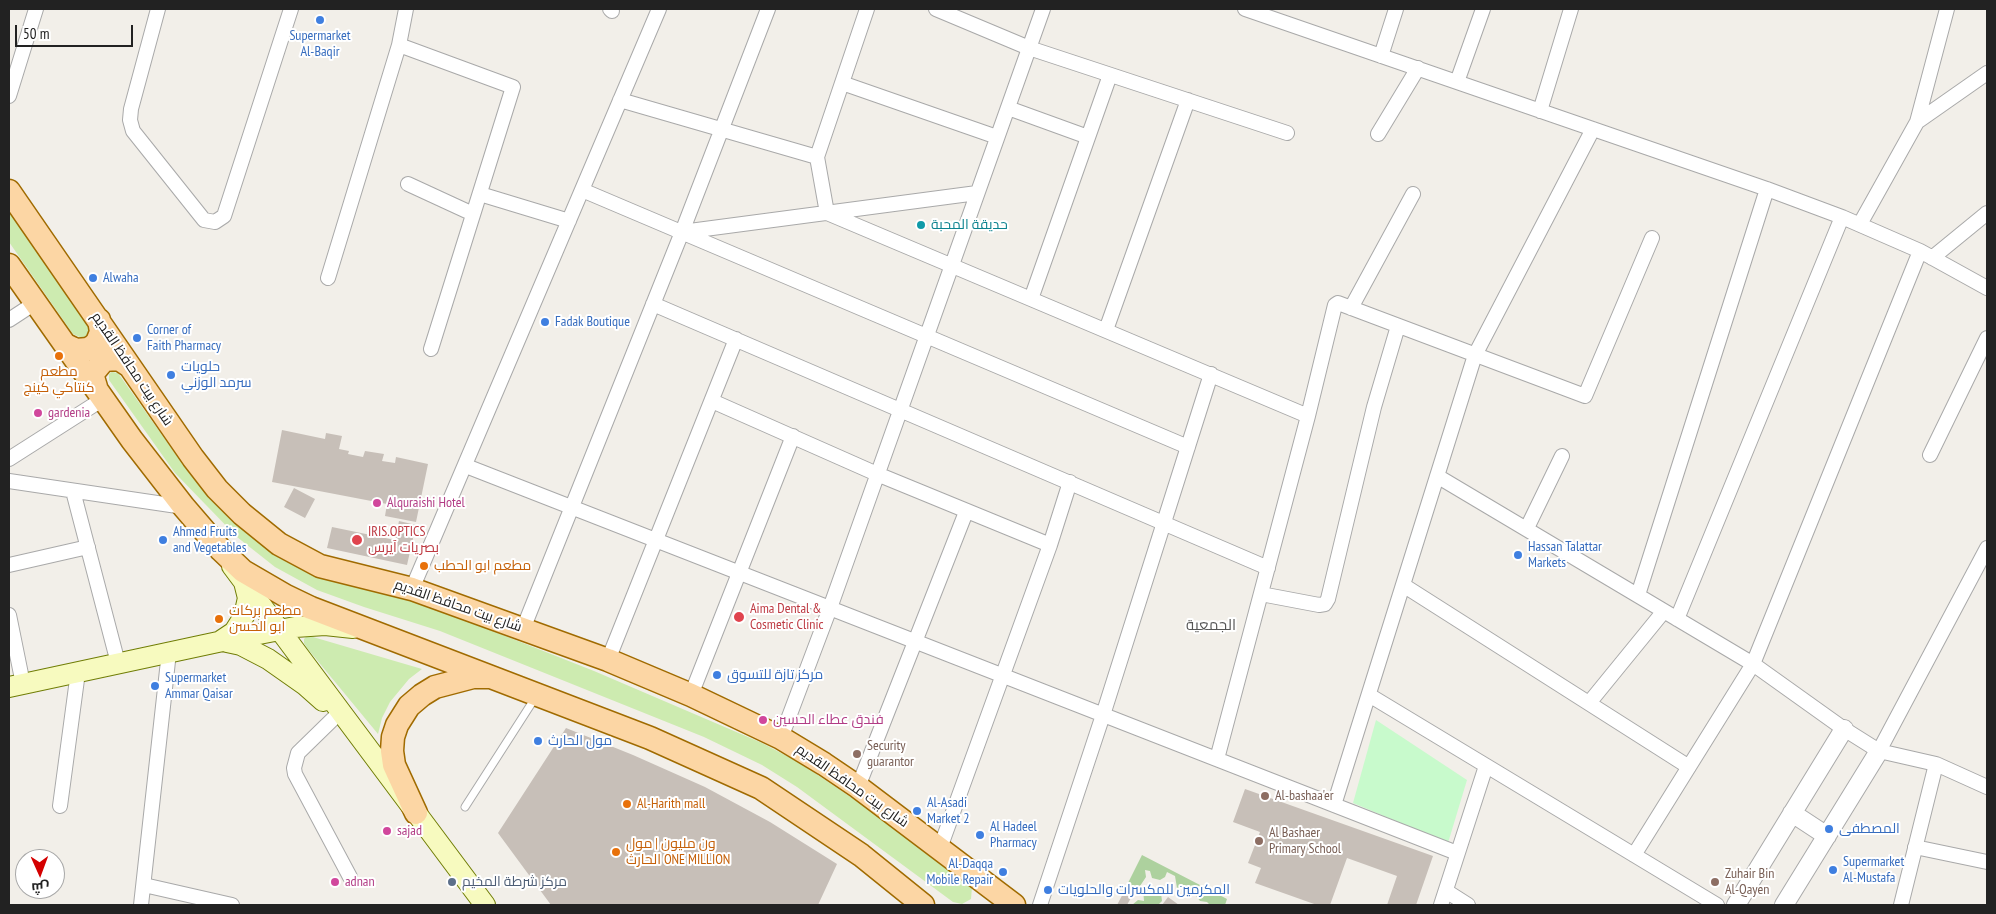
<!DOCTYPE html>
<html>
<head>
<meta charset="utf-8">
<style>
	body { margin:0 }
	#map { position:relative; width:1996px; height:914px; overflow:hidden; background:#f2efe9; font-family:"PT Sans Narrow",Cairo,sans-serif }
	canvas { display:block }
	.frame { position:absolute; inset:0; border:10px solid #222; pointer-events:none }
	.north { position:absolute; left:15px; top:849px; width:50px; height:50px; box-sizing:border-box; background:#fff; border:1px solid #a7a7a7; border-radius:50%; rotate:178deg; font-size:14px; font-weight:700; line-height:20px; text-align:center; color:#222 }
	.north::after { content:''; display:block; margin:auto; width:18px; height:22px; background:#d40000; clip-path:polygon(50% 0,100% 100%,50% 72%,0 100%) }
	.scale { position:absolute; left:15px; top:25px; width:118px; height:22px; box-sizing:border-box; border:2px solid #222; border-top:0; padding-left:6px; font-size:15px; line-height:18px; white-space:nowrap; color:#222; -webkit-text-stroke:4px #fff; paint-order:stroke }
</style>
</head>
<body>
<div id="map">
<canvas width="1996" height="914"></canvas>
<div class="frame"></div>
<div class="north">ش</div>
<div class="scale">50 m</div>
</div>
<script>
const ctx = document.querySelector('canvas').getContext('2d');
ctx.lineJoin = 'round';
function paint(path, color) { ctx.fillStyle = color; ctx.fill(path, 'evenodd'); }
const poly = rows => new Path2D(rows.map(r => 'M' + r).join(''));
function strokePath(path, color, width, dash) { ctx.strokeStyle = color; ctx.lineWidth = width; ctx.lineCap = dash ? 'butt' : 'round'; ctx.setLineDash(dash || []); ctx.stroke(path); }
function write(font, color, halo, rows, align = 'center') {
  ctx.font = font + ' "PT Sans Narrow",Cairo,sans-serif'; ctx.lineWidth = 4; ctx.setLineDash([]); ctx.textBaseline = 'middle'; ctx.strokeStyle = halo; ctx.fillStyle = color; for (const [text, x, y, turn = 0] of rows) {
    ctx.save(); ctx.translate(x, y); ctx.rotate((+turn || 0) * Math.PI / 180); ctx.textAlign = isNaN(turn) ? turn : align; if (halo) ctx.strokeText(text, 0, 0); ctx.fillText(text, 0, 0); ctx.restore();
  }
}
const grass = poly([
	[9,207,91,327,87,336,82,338,73,334,9,242],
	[112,372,118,373,189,473,249,534,279,558,315,575,333,581,398,597,447,613,594,671,762,743,800,763,861,804,966,880,972,887,971,899,962,904,953,902,797,787,762,765,704,737,440,631,364,607,317,590,275,567,237,537,175,473,109,380,109,374],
	[306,637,313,637,422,669,409,679,390,702,382,718,378,734,307,648,304,643,304,639]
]);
const forest = poly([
	[1142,855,1227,899,1225,905,1210,905,1207,902,1200,901,1190,888,1177,888,1175,876,1167,872,1165,877,1160,880,1152,878,1150,871,1145,870,1146,877,1136,892,1133,889,1128,890,1127,885],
	[1152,888,1153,893,1161,893,1162,901,1158,905,1132,905,1138,900,1144,901,1143,889]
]);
const park = poly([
	[1376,720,1467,780,1448,843,1353,803]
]);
const building = poly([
	[282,430,325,439,326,433,342,436,339,449,349,451,348,454,363,457,365,451,384,454,382,461,395,463,396,457,428,464,416,522,385,516,387,504,272,482],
	[294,488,315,499,305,518,284,507],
	[399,521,416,525,407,565,327,548,332,527,395,540],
	[566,728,633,755,705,787,770,822,837,864,818,905,551,905,498,833],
	[1245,789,1433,856,1416,905,1387,905,1397,876,1347,858,1330,905,1317,905,1255,883,1261,868,1248,863,1260,832,1233,822],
	[1125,890,1133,894,1127,905,1117,905],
	[1168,897,1179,905,1162,905]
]);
const service = poly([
	[465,807,535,698]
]);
const minor = poly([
	[158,9,131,109,130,120,133,131,204,220,215,222,224,216,291,9],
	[610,9,612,11],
	[867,9,817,157,827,213,1308,416],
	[936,9,1029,48,1287,133],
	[1245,9,1767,189,1842,217,1920,251,1987,288],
	[399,45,513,87,431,349],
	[1381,56,1396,9],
	[1457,82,1483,9],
	[842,83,997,137],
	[9,96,36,9],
	[620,100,817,157],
	[1008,108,1088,137],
	[1540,111,1571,9],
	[1917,122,1987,73],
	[1378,134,1418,68],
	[408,184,473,214],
	[582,190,1188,447],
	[480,194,569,221],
	[1860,224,1917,122,1947,9],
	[682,232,977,193],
	[1932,258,1987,213],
	[328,278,399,45,406,9],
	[1031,299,1110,75],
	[653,304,1268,568],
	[1351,308,1413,194],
	[9,320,35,303],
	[1106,330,1188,100],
	[712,401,877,474,1050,545,1070,482],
	[1930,455,1987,338],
	[9,459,103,399],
	[466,466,1457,853],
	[1437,476,1753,664,1844,729,1879,751,1936,764,1987,787],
	[9,481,184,507],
	[73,491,118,663],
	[1527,528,1562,456],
	[9,565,88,547],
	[1403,585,1689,767],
	[412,589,659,9],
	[1261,594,1319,605,1325,604,1328,599,1374,407,1398,326],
	[1638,595,1767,189],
	[9,615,23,684],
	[1677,619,1842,217],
	[523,629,682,232,768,9],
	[608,660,736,339],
	[691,695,793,436],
	[1369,695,1717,905],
	[1589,703,1664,611],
	[338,714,298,753,294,768,295,774,350,877],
	[781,738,830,608,1043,9],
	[1879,751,1987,548],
	[1217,759,1308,416,1335,305,1338,303,1585,396,1652,238],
	[858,787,966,512],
	[1334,805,1475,355,1593,129],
	[60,806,78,672],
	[1915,847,1987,862],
	[940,848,1050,545],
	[1634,855,1753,664,1920,251],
	[144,885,232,905],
	[1446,891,1468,905],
	[141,905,169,652],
	[1040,905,1103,715,1211,374],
	[1441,905,1486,766],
	[1901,905,1936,764]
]);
const tertiary = poly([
	[1792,813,1827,836],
	[1736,905,1844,729],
	[1784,905,1879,751]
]);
const secondary = poly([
	[232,566,485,905],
	[222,640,234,632,244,616,248,598,244,582],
	[227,642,241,645,268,659,305,685,323,701],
	[9,687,218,642,295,627,325,625,353,628]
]);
const primary = poly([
	[9,191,193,458,217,489,242,514,279,544,320,566,412,589,608,660,691,695,781,738,824,764,858,787,1014,905],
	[9,265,132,440,184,507,221,550,243,571,286,596,311,608,650,738,761,788,861,855,923,905],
	[66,345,76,350,88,349,93,346,97,342,101,332,99,320],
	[96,387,93,377,94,372,104,360,119,359,128,365],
	[416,813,394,765,392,751,393,737,397,725,409,706,422,695,435,687,473,677,487,677]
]);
const markers = [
	[320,20,5,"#3f7fe0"],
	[921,225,5,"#0f9aa8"],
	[93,278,5,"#3f7fe0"],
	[545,322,5,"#3f7fe0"],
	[137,338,5,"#3f7fe0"],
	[59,356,5,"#e8710a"],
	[171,375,5,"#3f7fe0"],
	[38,413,5,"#d1479c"],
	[377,503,5,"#d1479c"],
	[163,540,5,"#3f7fe0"],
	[357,540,6,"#e0444e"],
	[1518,555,5,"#3f7fe0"],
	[424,566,5,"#e8710a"],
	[739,617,6,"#e0444e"],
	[219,619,5,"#e8710a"],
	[717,675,5,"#3f7fe0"],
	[155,686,5,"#3f7fe0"],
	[763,720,5,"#d1479c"],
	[538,741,5,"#3f7fe0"],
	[857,754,5,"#8d6e63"],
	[1265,796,5,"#8d6e63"],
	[627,804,5,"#e8710a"],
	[917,811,5,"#3f7fe0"],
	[1829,829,5,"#3f7fe0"],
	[387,831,5,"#d1479c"],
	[980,835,5,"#3f7fe0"],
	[1259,841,5,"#8d6e63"],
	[616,852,5,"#e8710a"],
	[1833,870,5,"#3f7fe0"],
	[1003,872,5,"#3f7fe0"],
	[335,882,5,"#d1479c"],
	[452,882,5,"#5c6f8a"],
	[1715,882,5,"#8d6e63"],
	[1048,890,5,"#3f7fe0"]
];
const shopNames = [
	["Supermarket",320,36,"center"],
	["Al-Baqir",320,52,"center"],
	["Alwaha",103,278],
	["Fadak Boutique",555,322],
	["Corner of",147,330],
	["Faith Pharmacy",147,346],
	["حلويات",181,367],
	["سرمد الوزني",181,383],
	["Ahmed Fruits",173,532],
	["and Vegetables",173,548],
	["Hassan Talattar",1528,547],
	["Markets",1528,563],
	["مركز تازة للتسوق",727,675],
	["Supermarket",165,678],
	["Ammar Qaisar",165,694],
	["مول الحارث",548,741],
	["Al-Asadi",927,803],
	["Market 2",927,819],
	["Al Hadeel",990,827],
	["Pharmacy",990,843],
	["المصطفى",1839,829],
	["Supermarket",1843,862],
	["Al-Mustafa",1843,878],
	["Al-Daqqa",993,864,"right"],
	["Mobile Repair",993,880,"right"],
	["المكرمين للمكسرات والحلويات",1058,890]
];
const cultureNames = [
	["حديقة المحبة",931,225]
];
const streetNames = [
	["شارع بيت محافظ القديم",132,369,56],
	["شارع بيت محافظ القديم",458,606,19],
	["شارع بيت محافظ القديم",852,786,35]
];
const foodNames = [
	["مطعم",59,372,"center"],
	["كنتاكي كينج",59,388,"center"],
	["مطعم ابو الحطب",434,566],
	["مطعم بركات",229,611],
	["ابو الحسن",229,627],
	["Al-Harith mall",637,804],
	["ون مليون | مول",626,844],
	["الحارث ONE MILLION",626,860]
];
const hotelNames = [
	["gardenia",48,413],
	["Alquraishi Hotel",387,503],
	["فندق عطاء الحسين",773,720],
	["sajad",397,831],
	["adnan",345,882]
];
const healthNames = [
	["IRIS.OPTICS",368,532],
	["بصريات آيرس",368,548],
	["Aima Dental &",750,609],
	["Cosmetic Clinic",750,625]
];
const educationNames = [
	["Security",867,746],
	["guarantor",867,762],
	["Al-bashaa'er",1275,796],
	["Al Bashaer",1269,833],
	["Primary School",1269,849],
	["Zuhair Bin",1725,874],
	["Al-Qayen",1725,890]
];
const serviceNames = [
	["مركز شرطة المخيم",462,882]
];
const neighbourhoodNames = [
	["الجمعية",1211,626]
];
paint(grass, '#cdebb0');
paint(forest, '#add19e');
paint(park, '#c8facc');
paint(building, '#c7bfb8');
strokePath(service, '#a9a9a9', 9);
strokePath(minor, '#a9a9a9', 16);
strokePath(tertiary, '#a9a9a9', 20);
strokePath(secondary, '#707d05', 22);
strokePath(primary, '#a06b00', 25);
strokePath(service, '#fff', 7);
strokePath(minor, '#fff', 14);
strokePath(tertiary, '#fff', 18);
strokePath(secondary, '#f7fabf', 20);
strokePath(primary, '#fcd6a4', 22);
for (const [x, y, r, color] of markers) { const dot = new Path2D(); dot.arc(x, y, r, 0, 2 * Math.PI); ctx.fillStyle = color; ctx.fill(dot); strokePath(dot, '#fff', 2); }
write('14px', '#366cbe', '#fff', shopNames, 'left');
write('14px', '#0d838f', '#fff', cultureNames, 'left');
write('14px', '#222', '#fff', streetNames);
write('14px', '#c56008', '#fff', foodNames, 'left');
write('14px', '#b23c85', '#fff', hotelNames, 'left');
write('14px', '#be3a42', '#fff', healthNames, 'left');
write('14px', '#785e54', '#fff', educationNames, 'left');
write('14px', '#4e5e75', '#fff', serviceNames, 'left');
write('15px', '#555', '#fff', neighbourhoodNames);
</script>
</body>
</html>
